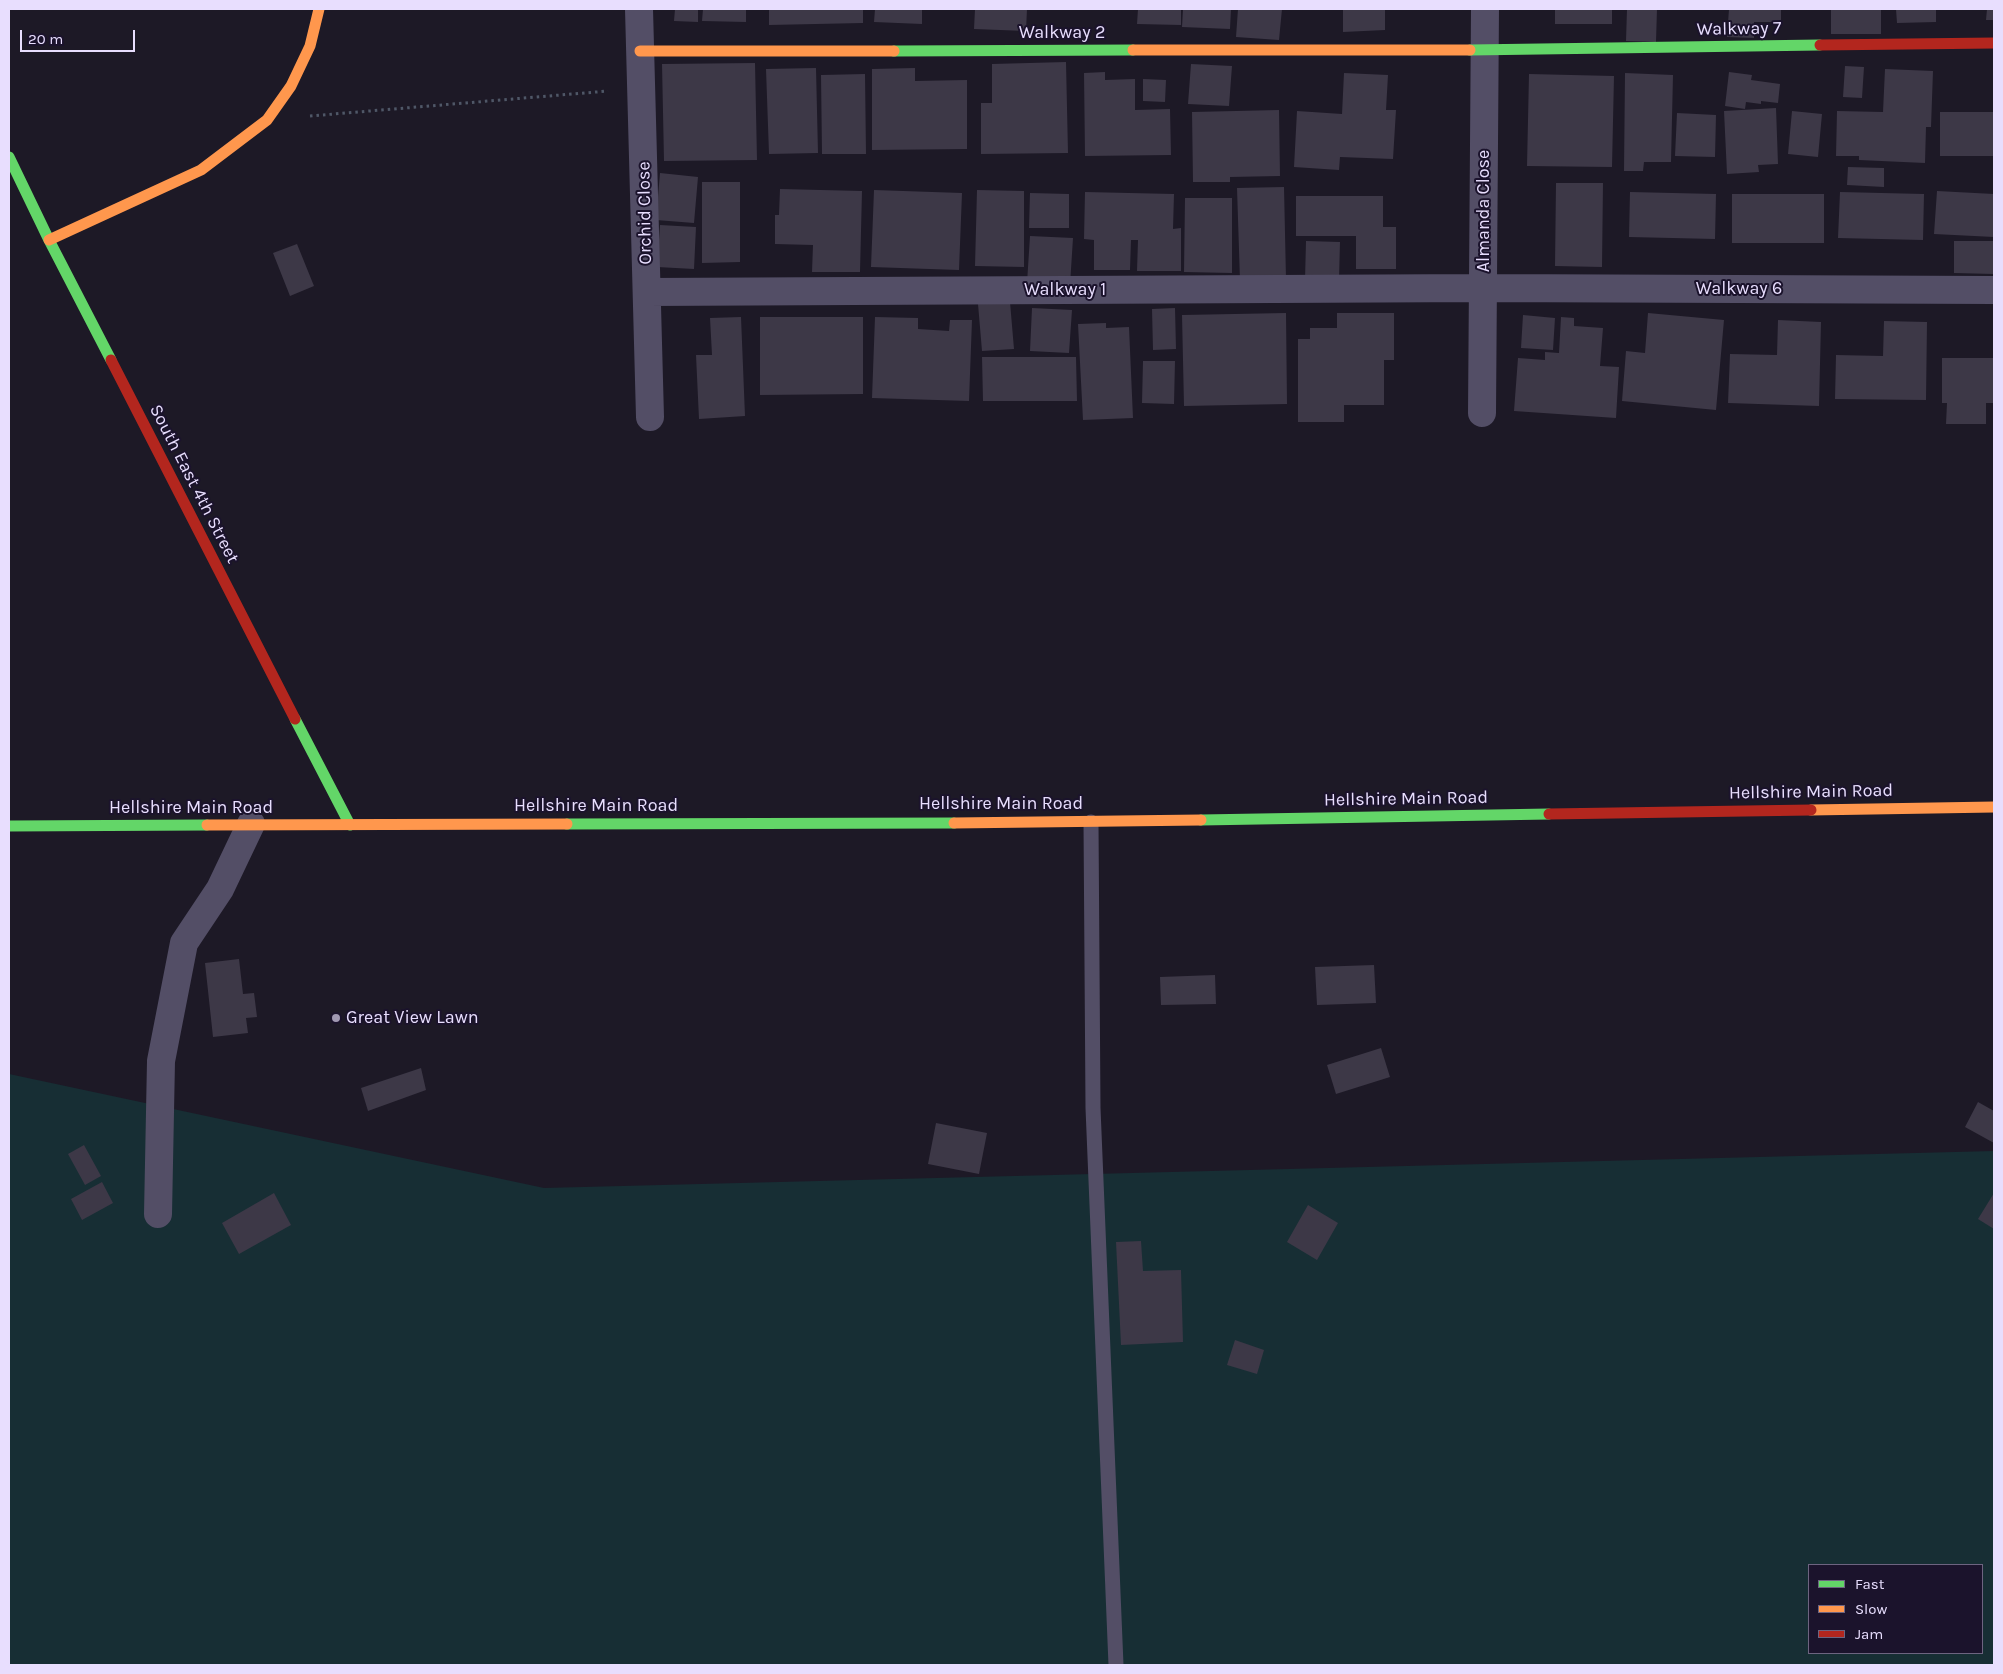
<!DOCTYPE html>
<html>
<head>
<meta charset="utf-8">
<style>
	body { margin:0 }
	#map { position:relative; width:2003px; height:1674px; overflow:hidden; background:#1d1926; font-family:Karla,sans-serif }
	canvas { display:block }
	.frame { position:absolute; inset:0; border:10px solid #e8defe; pointer-events:none }
	.legend { position:absolute; left:1808px; top:1564px; width:175px; height:90px; box-sizing:border-box; background:#1b132c; border:1px solid #6d6480; margin:0; padding:6px 9px; list-style:none; font-size:15px; color:#e8defe }
	.legend li { display:flex; align-items:center; gap:10px; height:25px }
	.legend b { width:25px; border:1px solid #6d6480 }
	.scale { position:absolute; left:20px; top:30px; width:115px; height:22px; box-sizing:border-box; border:2px solid #e8defe; border-top:0; padding-left:6px; font-size:15px; line-height:18px; white-space:nowrap; color:#e8defe; -webkit-text-stroke:4px #1b132c; paint-order:stroke }
</style>
</head>
<body>
<div id="map">
<canvas width="2003" height="1674"></canvas>
<div class="frame"></div>
<ul class="legend">
<li><b style="height:6px;background:#63d668"></b>Fast</li>
<li><b style="height:6px;background:#ff974d"></b>Slow</li>
<li><b style="height:6px;background:#b3261e"></b>Jam</li>
</ul>
<div class="scale">20 m</div>
</div>
<script>
const ctx = document.querySelector('canvas').getContext('2d');
ctx.lineJoin = 'round';
function paint(path, color) { ctx.fillStyle = color; ctx.fill(path, 'evenodd'); }
const poly = rows => new Path2D(rows.map(r => 'M' + r).join(''));
function strokePath(path, color, width, dash) { ctx.strokeStyle = color; ctx.lineWidth = width; ctx.lineCap = dash ? 'butt' : 'round'; ctx.setLineDash(dash || []); ctx.stroke(path); }
function write(font, color, halo, rows, align = 'center') {
  ctx.font = font + ' Karla,sans-serif'; ctx.lineWidth = 4; ctx.setLineDash([]); ctx.textBaseline = 'middle'; ctx.strokeStyle = halo; ctx.fillStyle = color; for (const [text, x, y, turn = 0] of rows) {
    ctx.save(); ctx.translate(x, y); ctx.rotate((+turn || 0) * Math.PI / 180); ctx.textAlign = isNaN(turn) ? turn : align; if (halo) ctx.strokeText(text, 0, 0); ctx.fillText(text, 0, 0); ctx.restore();
  }
}
const green = poly([
	[9,1074,544,1188,1994,1151,1994,1665,9,1665],
	[1809,1565,1982,1565,1982,1653,1809,1653]
]);
const building = poly([
	[675,9,698,9,698,22,674,21],
	[703,9,746,9,746,22,702,21],
	[769,9,863,9,863,23,769,25],
	[875,9,922,9,922,24,874,22],
	[975,9,1027,9,1026,31,974,29],
	[1138,9,1181,9,1181,25,1137,24],
	[1183,9,1231,9,1230,29,1182,27],
	[1238,9,1282,9,1279,40,1236,37],
	[1343,9,1385,9,1385,30,1343,32],
	[1555,9,1612,9,1612,24,1555,24],
	[1627,9,1657,9,1656,42,1626,41],
	[1729,9,1781,9,1781,22,1754,22,1754,38,1727,37],
	[1831,9,1881,9,1881,34,1831,34],
	[1896,9,1936,9,1936,22,1897,23],
	[1987,9,1994,9,1994,20,1986,20],
	[1066,62,1068,153,981,154,981,103,992,103,992,64],
	[755,63,757,160,664,161,662,64],
	[1191,64,1232,66,1229,106,1188,104],
	[1845,66,1864,67,1862,98,1843,97],
	[816,68,818,153,769,154,766,69],
	[915,68,915,81,967,80,967,149,872,150,872,69],
	[1885,69,1933,71,1931,127,1926,127,1925,163,1859,160,1859,156,1836,156,1837,111,1883,112],
	[1105,72,1105,80,1135,79,1135,110,1170,109,1171,155,1085,156,1084,73],
	[1729,72,1752,75,1751,80,1780,84,1778,103,1761,101,1761,104,1746,102,1745,109,1725,106],
	[1344,73,1388,75,1386,110,1396,110,1393,159,1340,157,1339,170,1294,167,1297,111,1342,114],
	[1625,73,1673,75,1671,162,1644,162,1643,171,1624,171],
	[865,74,866,154,822,154,821,75],
	[1529,74,1614,76,1612,167,1527,166],
	[1143,79,1166,80,1165,102,1143,101],
	[1776,108,1778,164,1758,165,1759,172,1727,174,1724,111],
	[1279,110,1280,176,1230,177,1230,182,1193,182,1192,112],
	[1792,111,1822,114,1818,157,1788,154],
	[1940,112,1994,112,1994,156,1940,156],
	[1677,113,1716,115,1715,157,1675,156],
	[1848,167,1884,168,1884,187,1847,185],
	[660,173,698,177,694,223,656,220],
	[702,182,740,182,740,262,702,263],
	[1556,183,1603,183,1602,267,1555,266],
	[1284,187,1286,279,1240,281,1237,188],
	[780,189,862,191,860,272,812,272,813,245,775,244,775,215,779,215],
	[874,190,962,193,959,270,871,267],
	[977,190,1024,191,1024,267,975,266],
	[1937,191,1994,194,1994,237,1934,234],
	[1085,192,1174,194,1173,229,1181,228,1181,271,1137,271,1138,240,1131,240,1130,270,1094,270,1094,240,1084,239],
	[1630,192,1716,194,1715,239,1629,237],
	[1840,192,1924,194,1923,240,1838,238],
	[1030,193,1069,194,1069,228,1029,228],
	[1732,194,1824,194,1824,243,1732,243],
	[1296,196,1383,196,1383,227,1396,227,1396,269,1356,269,1356,236,1296,236],
	[1185,198,1232,198,1232,273,1184,272],
	[660,225,696,227,694,269,657,267],
	[1030,236,1073,238,1070,285,1027,283],
	[1306,241,1340,242,1339,280,1305,280],
	[1954,241,1994,241,1994,274,1954,273],
	[297,244,314,286,290,296,273,253],
	[1010,302,1014,349,982,351,978,304],
	[1032,308,1072,310,1069,353,1030,351],
	[1175,308,1176,349,1153,350,1152,309],
	[1286,313,1287,404,1184,406,1182,315],
	[1337,313,1394,313,1394,360,1384,360,1384,405,1344,405,1344,422,1298,422,1298,339,1310,339,1310,328,1337,328],
	[1648,313,1724,320,1716,410,1622,401,1626,351,1645,353],
	[1523,315,1555,318,1553,350,1521,348],
	[741,317,745,416,699,419,696,355,712,355,710,318],
	[760,317,863,317,863,394,760,395],
	[875,317,918,318,918,329,949,331,950,320,972,320,969,401,872,398],
	[1561,317,1574,318,1574,326,1603,328,1600,366,1619,367,1616,418,1514,411,1518,358,1545,360,1545,352,1559,353],
	[1778,320,1821,322,1819,406,1728,403,1730,354,1777,355],
	[1884,321,1927,322,1926,400,1835,399,1836,355,1883,356],
	[1106,323,1106,328,1129,327,1133,418,1083,420,1078,324],
	[982,357,1076,357,1077,401,983,401],
	[1942,358,1994,358,1994,403,1986,403,1986,424,1946,424,1947,403,1942,403],
	[1143,361,1175,361,1174,404,1142,403],
	[239,959,243,994,254,993,257,1017,246,1018,248,1033,213,1037,205,963],
	[1374,965,1376,1003,1317,1005,1315,967],
	[1215,975,1216,1004,1161,1005,1160,977],
	[1381,1048,1390,1077,1336,1094,1327,1065],
	[421,1068,426,1090,368,1111,361,1088],
	[1978,1102,1994,1111,1994,1143,1965,1127],
	[936,1123,987,1133,979,1174,928,1164],
	[84,1145,101,1176,85,1185,68,1154],
	[102,1182,113,1203,82,1220,71,1199],
	[274,1193,291,1225,239,1254,222,1223],
	[1994,1193,1994,1229,1978,1219],
	[1308,1205,1338,1223,1317,1260,1287,1242],
	[1141,1241,1143,1271,1181,1270,1183,1342,1121,1345,1116,1242],
	[1235,1340,1264,1350,1257,1374,1227,1365]
]);
const path = poly([
	[310,116,608,91]
]);
const lane = poly([
	[1091,822,1093,1108,1116,1665]
]);
const street = poly([
	[639,9,650,417],
	[647,292,1483,288,1994,290],
	[1482,413,1485,9],
	[158,1214,161,1061,184,943,220,889,251,824]
]);
const fast = poly([
	[1470,50,1820,45],
	[894,51,1133,50],
	[9,157,49,240,111,360],
	[295,719,350,825],
	[1201,820,1549,814],
	[567,824,954,823],
	[9,826,207,825]
]);
const slow = poly([
	[1133,50,1470,50],
	[640,51,894,51],
	[49,240,201,170,267,120,291,86,310,46,319,9],
	[1811,810,1994,807],
	[954,823,1201,820],
	[207,825,567,824]
]);
const jam = poly([
	[1820,45,1994,43],
	[111,360,295,719],
	[1549,814,1811,810]
]);
const markers = [
	[336,1018,5,"#a199b2"]
];
const streetNames = [
	["Walkway 7",1739,29,-1],
	["Walkway 2",1062,33],
	["Almanda Close",1484,211,-90],
	["Orchid Close",645,213,-91],
	["Walkway 6",1739,289],
	["Walkway 1",1065,290],
	["South East 4th Street",194,484,63],
	["Hellshire Main Road",1811,792,-1],
	["Hellshire Main Road",1406,799,-1],
	["Hellshire Main Road",1001,804],
	["Hellshire Main Road",596,806],
	["Hellshire Main Road",191,808]
];
const poiNames = [
	["Great View Lawn",346,1018]
];
paint(green, '#172e34');
paint(building, '#3d3847');
strokePath(path, '#4f5767', 3, [2.5, 4]);
strokePath(lane, '#534e66', 15);
strokePath(street, '#534e66', 28);
strokePath(fast, '#63d668', 11);
strokePath(slow, '#ff974d', 11);
strokePath(jam, '#b3261e', 11);
for (const [x, y, r, color] of markers) { const dot = new Path2D(); dot.arc(x, y, r, 0, 2 * Math.PI); ctx.fillStyle = color; ctx.fill(dot); strokePath(dot, '#1b132c', 2); }
write('18px', '#e8defe', '#1b132c', streetNames);
write('18px', '#e8defe', '#1b132c', poiNames, 'left');
</script>
</body>
</html>
